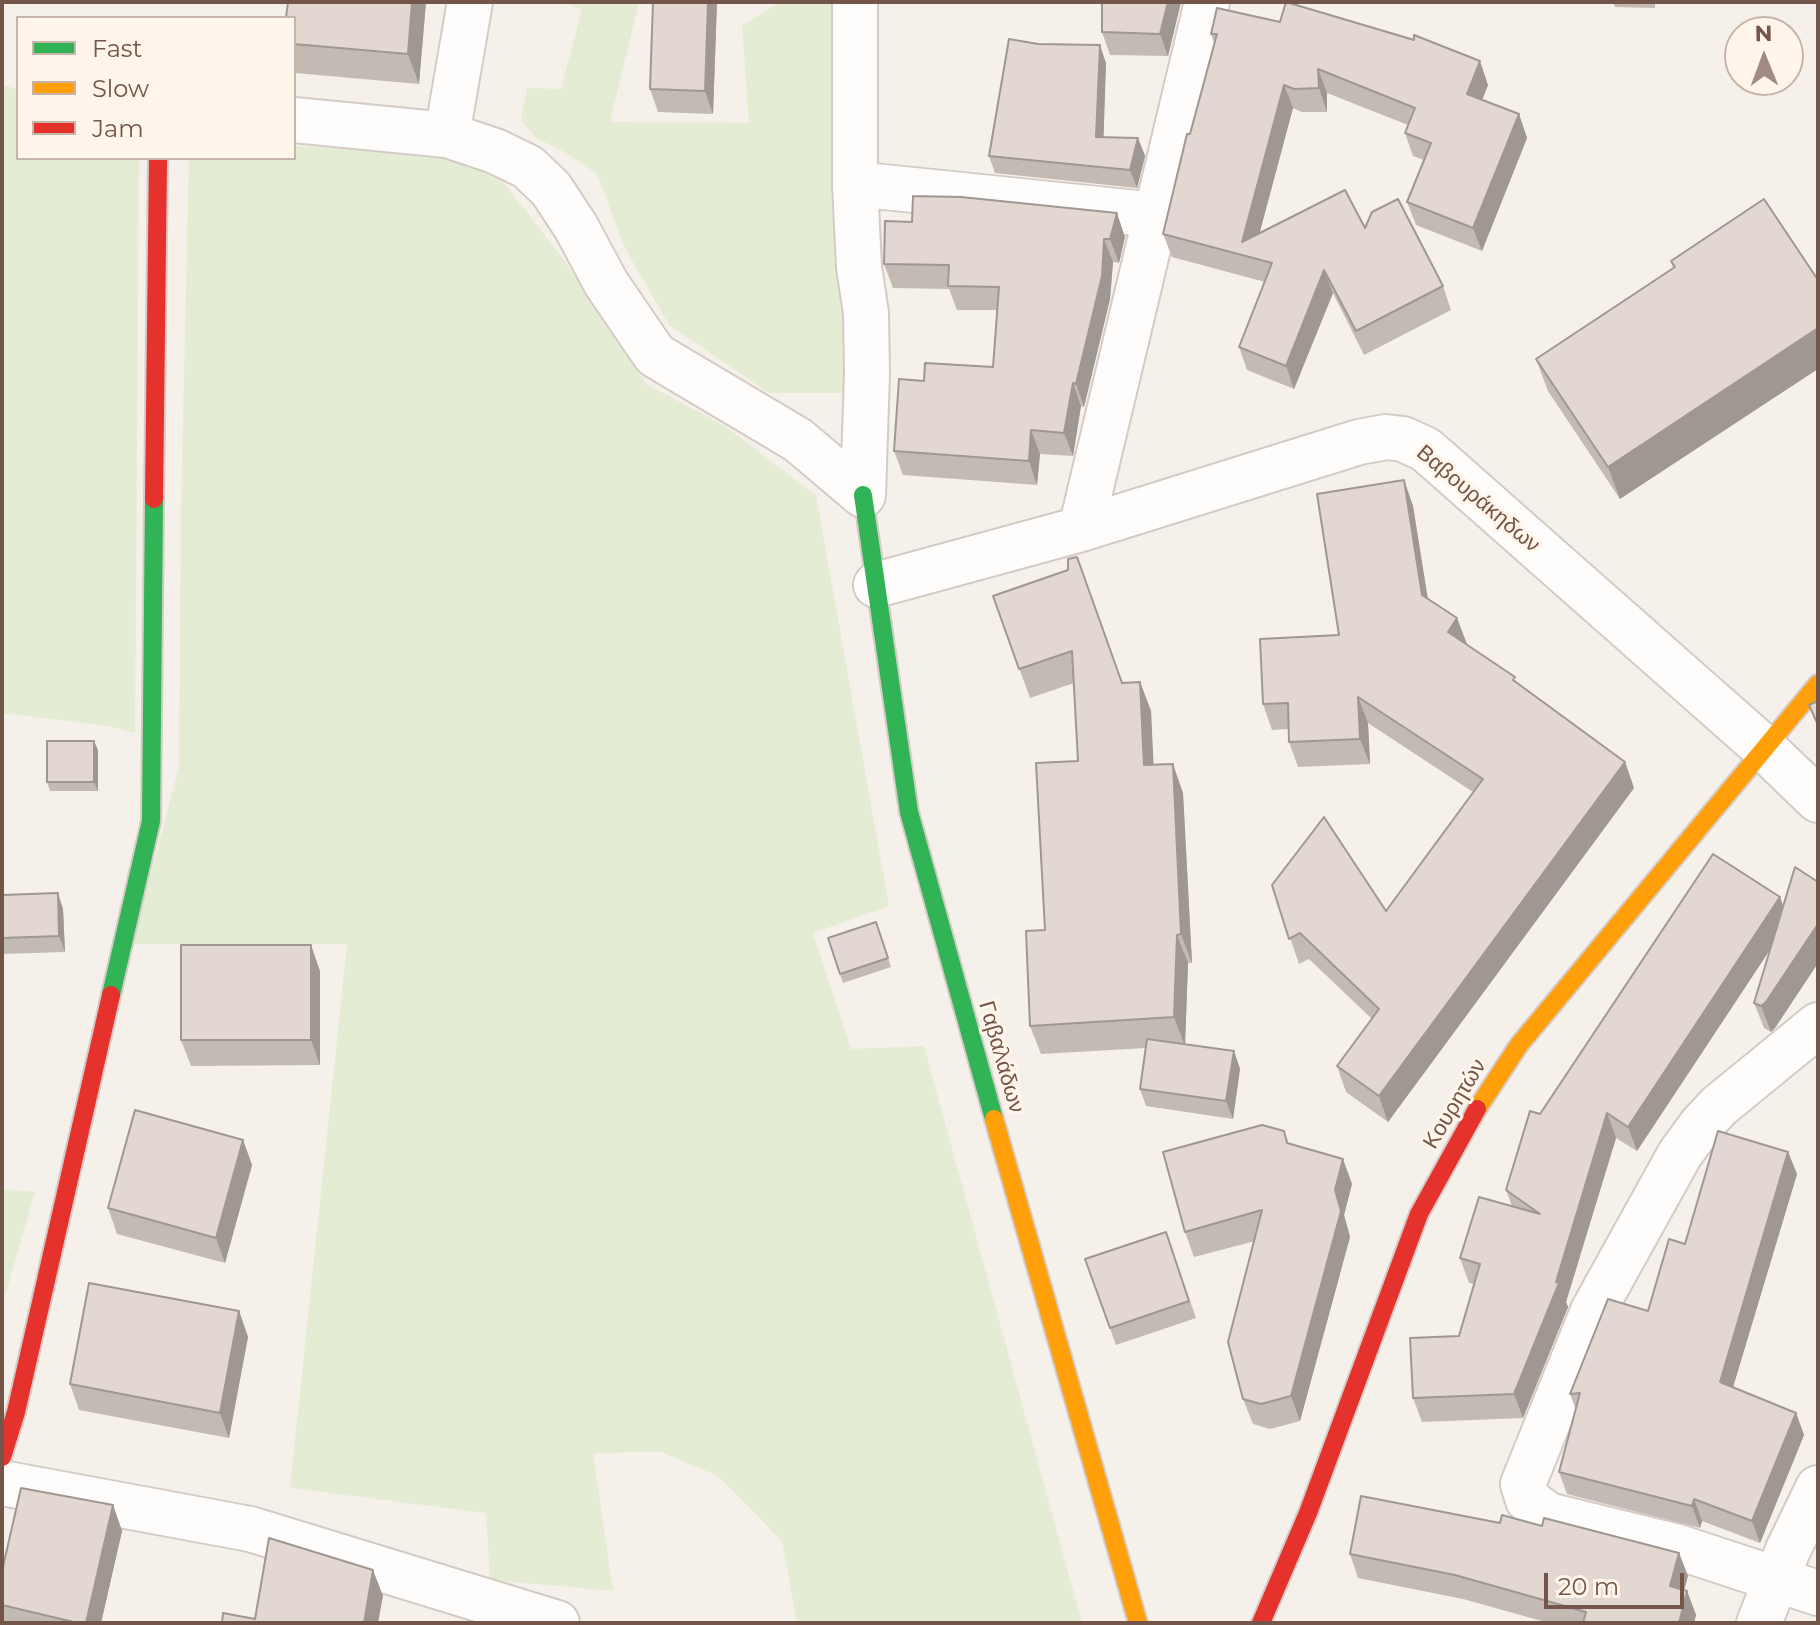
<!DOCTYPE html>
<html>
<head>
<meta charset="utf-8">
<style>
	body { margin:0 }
	#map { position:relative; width:1820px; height:1625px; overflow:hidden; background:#f6f0ea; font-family:Montserrat,sans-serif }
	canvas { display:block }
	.frame { position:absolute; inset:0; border:4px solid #74554a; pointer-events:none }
	.legend { position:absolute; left:16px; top:16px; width:280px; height:144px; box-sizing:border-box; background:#fff5ea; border:2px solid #c7b5aa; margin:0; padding:10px 14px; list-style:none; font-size:24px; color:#74554a }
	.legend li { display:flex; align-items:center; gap:16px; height:40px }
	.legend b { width:40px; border:2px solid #c7b5aa }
	.north { position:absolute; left:1724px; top:16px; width:80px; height:80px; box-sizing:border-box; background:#fff5ea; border:2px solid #c7b5aa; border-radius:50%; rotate:359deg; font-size:22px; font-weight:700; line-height:32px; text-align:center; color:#74554a }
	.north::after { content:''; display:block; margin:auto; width:28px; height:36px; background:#a28b82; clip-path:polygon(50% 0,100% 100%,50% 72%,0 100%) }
	.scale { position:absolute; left:1544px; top:1573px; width:140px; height:36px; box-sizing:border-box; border:4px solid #74554a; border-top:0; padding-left:10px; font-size:24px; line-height:28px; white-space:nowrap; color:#74554a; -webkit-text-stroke:6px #fff5ea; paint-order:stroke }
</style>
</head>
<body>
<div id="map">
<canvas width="1820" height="1625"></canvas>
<div class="frame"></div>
<ul class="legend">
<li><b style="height:10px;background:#30b455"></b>Fast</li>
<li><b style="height:10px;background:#ff9f0a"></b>Slow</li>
<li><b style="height:10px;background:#e5322d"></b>Jam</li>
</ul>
<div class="north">N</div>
<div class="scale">20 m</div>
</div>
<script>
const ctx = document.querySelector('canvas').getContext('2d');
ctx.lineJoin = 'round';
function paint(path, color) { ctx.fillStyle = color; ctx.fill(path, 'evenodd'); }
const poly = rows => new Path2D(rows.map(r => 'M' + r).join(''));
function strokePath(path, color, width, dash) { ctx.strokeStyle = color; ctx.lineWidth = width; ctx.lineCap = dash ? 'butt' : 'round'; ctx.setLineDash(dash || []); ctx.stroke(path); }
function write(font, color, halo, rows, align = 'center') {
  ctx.font = font + ' Montserrat,sans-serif'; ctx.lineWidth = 6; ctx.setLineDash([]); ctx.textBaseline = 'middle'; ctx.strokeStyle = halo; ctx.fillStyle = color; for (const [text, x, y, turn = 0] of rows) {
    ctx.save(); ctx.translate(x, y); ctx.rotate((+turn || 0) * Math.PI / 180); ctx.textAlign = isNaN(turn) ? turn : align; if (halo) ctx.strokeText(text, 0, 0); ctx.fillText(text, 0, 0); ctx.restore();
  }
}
const green = poly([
	[564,2,639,2,610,122,749,123,742,26,780,2,831,2,847,393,769,393,669,325,625,248,597,174,560,149,537,139,521,120,527,88,561,89,582,10],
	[2,85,18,89,18,158,139,158,135,733,108,726,2,713],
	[294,146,429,153,501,179,573,272,646,384,725,426,816,495,889,906,813,933,851,1049,924,1046,1082,1623,797,1623,782,1541,718,1476,660,1452,593,1453,613,1591,490,1580,486,1513,290,1488,347,944,132,944,179,767,181,506,189,158,294,158],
	[2,1189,35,1192,2,1306]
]);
const street = poly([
	[294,120,447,135,495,151,528,167,551,189,576,227,606,283,655,355,798,440,863,495,867,373,866,313,859,267,855,184,855,2],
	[447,135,470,2],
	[855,184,1156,215],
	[1081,529,1207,2],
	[876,585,1081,529,1359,442,1386,437,1403,439,1425,449,1439,461,1764,748,1818,800],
	[1818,1025,1719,1106,1702,1124,1680,1154,1593,1311,1523,1484,1528,1500,1548,1515,1675,1546,1818,1593],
	[2,1483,250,1529,557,1623],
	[1759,1623,1788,1550,1818,1488]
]);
const fast = poly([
	[863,495,909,812,994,1119],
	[111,995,151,821,154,499]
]);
const slow = poly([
	[1477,1109,1519,1045,1818,684],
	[994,1119,1138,1623]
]);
const jam = poly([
	[154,499,158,158],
	[2,1457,16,1412,111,995],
	[1261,1623,1308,1513,1419,1214,1477,1109]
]);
const wall = poly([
	[288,2,426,2,419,84,295,73,294,18],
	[653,2,717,2,713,114,658,112,650,89],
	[1181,2,1168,56,1110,55,1102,32],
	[1613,2,1655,2,1655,8,1615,7],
	[1217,8,1488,85,1482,100,1519,114,1527,138,1482,251,1416,225,1407,202,1424,160,1413,156,1405,133,1408,125,1327,93,1327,112,1302,112,1293,108,1259,233,1365,228,1443,286,1451,310,1364,355,1333,293,1294,389,1247,370,1239,347,1265,282,1172,257,1163,234,1214,43,1211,34],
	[1106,63,1103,137,1138,138,1145,156,1137,188,995,173,989,156],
	[1764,199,1620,499,1548,391,1536,359,1673,268,1671,261],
	[1125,237,1119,263,1113,262,1110,299,1084,407,1081,406,1073,456,1040,454,1037,485,903,475,894,451,924,381,993,367,997,310,957,310,949,289,893,288,884,264],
	[1404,480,1413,506,1428,599,1466,645,1625,762,1634,788,1388,1122,1346,1092,1337,1066,1372,1019,1309,959,1299,964,1272,885,1386,911,1473,792,1368,723,1370,764,1298,767,1289,742,1289,729,1272,730,1263,704,1339,635],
	[993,596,1122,683,1140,682,1151,711,1153,765,1183,793,1192,963,1188,963,1185,1044,1234,1051,1240,1069,1233,1119,1146,1106,1140,1089,1146,1048,1041,1054,1030,1026,1045,930,1078,761,1074,683,1030,698],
	[98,750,98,791,50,791,47,782],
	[1818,882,1818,963,1775,1028,1771,1032,1764,1028,1754,1003,1771,948,1637,1151,1616,1138,1566,1302,1568,1307,1523,1418,1422,1422,1413,1398,1459,1336,1474,1284,1469,1283,1460,1258,1512,1206,1506,1190,1783,906],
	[2,895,63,909,65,952,2,954],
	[876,922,891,967,843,983,828,938],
	[320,971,320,1065,191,1066,181,1040],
	[1284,1131,1289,1144,1352,1184,1344,1215,1350,1237,1300,1421,1270,1429,1253,1424,1243,1399,1255,1241,1194,1257,1185,1232],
	[243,1140,252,1165,225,1263,117,1234,108,1208],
	[1788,1152,1797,1174,1733,1387,1796,1413,1804,1435,1760,1543,1702,1521,1700,1528,1567,1494,1559,1472,1576,1410,1570,1394,1648,1311,1685,1244],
	[1166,1232,1196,1318,1116,1345,1085,1259],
	[239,1311,248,1337,229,1438,79,1410,70,1384],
	[113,1505,122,1531,101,1623,2,1623,2,1606],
	[1500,1523,1542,1526,1679,1553,1688,1576,1684,1590,1687,1591,1696,1615,1694,1623,1549,1623,1463,1599,1358,1578,1350,1554]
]);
const shadedWall = poly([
	[412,2,426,2,419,84,408,54],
	[708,2,717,2,713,114,705,91],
	[1168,2,1181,2,1168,56,1160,34],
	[1100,45,1106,63,1103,154,1096,137],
	[1480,61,1488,85,1475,117,1467,94],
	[1318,69,1327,93,1327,112,1319,88],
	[1284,85,1293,108,1253,258,1242,242],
	[1519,114,1527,138,1482,251,1473,228],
	[1138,138,1145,156,1137,188,1130,170],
	[1117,213,1125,237,1119,263,1110,239],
	[1104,239,1113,262,1110,299,1084,407,1076,384],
	[1324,270,1333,293,1294,389,1286,366],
	[1818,328,1818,369,1620,499,1608,467],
	[1073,383,1081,406,1073,456,1064,433],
	[1031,430,1040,454,1037,485,1029,461],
	[1404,480,1413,506,1431,620,1422,595],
	[1457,618,1467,644,1457,658,1448,632],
	[1140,682,1151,711,1155,794,1144,765],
	[1358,697,1368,723,1370,764,1360,739],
	[94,741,98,750,98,791,94,782],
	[1625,762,1634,788,1388,1122,1379,1096],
	[1173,764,1183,793,1192,963,1181,934],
	[58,893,63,909,65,952,59,936],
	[1780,897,1789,921,1637,1151,1628,1127],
	[1818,924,1818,963,1775,1028,1771,1032,1761,1006],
	[1177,935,1188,963,1185,1046,1174,1017],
	[311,945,320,971,320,1065,311,1040],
	[1234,1051,1240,1069,1233,1119,1226,1101],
	[1607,1113,1616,1138,1566,1302,1568,1307,1523,1418,1514,1394,1556,1282],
	[243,1140,252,1165,225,1263,216,1238],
	[1788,1152,1797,1174,1728,1404,1720,1382],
	[1343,1159,1352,1184,1344,1215,1350,1237,1300,1421,1291,1396,1335,1190],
	[239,1311,248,1337,229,1438,220,1413],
	[1796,1413,1804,1435,1760,1543,1752,1521],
	[1694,1499,1702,1521,1700,1528,1692,1506],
	[113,1505,122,1531,101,1623,86,1623],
	[1679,1553,1688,1576,1679,1610,1670,1586],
	[373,1570,383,1596,378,1623,364,1623],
	[1687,1591,1696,1615,1694,1623,1679,1623]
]);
const building = poly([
	[288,2,412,2,408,54,294,44,294,18,286,18,288,2],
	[653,2,708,2,705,91,650,89,653,2],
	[1102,2,1168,2,1160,34,1102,32,1102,2],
	[1286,2,1414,40,1414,35,1480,61,1467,94,1519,114,1473,228,1407,202,1431,143,1405,133,1415,108,1318,69,1319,88,1294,89,1284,85,1242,242,1345,190,1365,228,1372,212,1398,199,1443,286,1356,331,1324,270,1286,366,1239,347,1272,263,1163,234,1187,134,1190,134,1217,34,1211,34,1217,8,1280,22,1286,2],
	[1009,39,1038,44,1100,45,1096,137,1138,138,1130,170,989,156,1009,39],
	[913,196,961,197,1117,213,1110,239,1104,239,1102,276,1076,384,1073,383,1064,433,1031,430,1029,461,894,451,899,379,924,381,925,363,993,367,999,287,948,286,949,265,884,264,885,221,912,222,913,196],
	[1764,199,1818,280,1818,328,1608,467,1536,359,1675,267,1671,261,1764,199],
	[1404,480,1422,595,1457,618,1448,632,1515,677,1513,680,1625,762,1379,1096,1337,1066,1379,1009,1300,933,1289,939,1272,885,1324,817,1386,911,1483,779,1358,697,1360,739,1289,742,1288,703,1263,704,1260,639,1339,635,1317,494,1404,480],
	[1077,557,1122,683,1140,682,1144,765,1173,764,1181,934,1177,935,1174,1017,1030,1026,1026,931,1045,930,1036,763,1078,761,1072,651,1019,669,993,596,1068,570,1068,559,1077,557],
	[1818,701,1818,725,1809,705,1818,701],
	[47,741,94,741,94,782,47,782,47,741],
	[1713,854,1780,897,1628,1127,1607,1113,1556,1282,1559,1283,1514,1394,1413,1398,1410,1338,1459,1336,1480,1264,1460,1258,1479,1197,1540,1214,1506,1190,1530,1111,1540,1114,1713,854],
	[1795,867,1818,882,1818,924,1766,1002,1761,1006,1754,1003,1795,867],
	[58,893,59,936,2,938,2,895,58,893],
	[876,922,888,958,840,974,828,938,876,922],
	[181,945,311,945,311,1040,181,1040,181,945],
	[1147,1039,1234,1051,1226,1101,1140,1089,1147,1039],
	[135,1110,243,1140,216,1238,108,1208,135,1110],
	[1262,1125,1284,1131,1287,1143,1343,1159,1335,1190,1341,1211,1291,1396,1261,1404,1243,1399,1228,1342,1262,1210,1185,1232,1163,1152,1262,1125],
	[1718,1131,1788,1152,1720,1382,1796,1413,1752,1521,1694,1499,1692,1506,1559,1472,1580,1393,1570,1394,1608,1299,1648,1311,1669,1239,1685,1244,1718,1131],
	[1166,1232,1189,1301,1110,1328,1085,1259,1166,1232],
	[89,1283,239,1311,220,1413,70,1384,89,1283],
	[21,1488,113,1505,86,1623,78,1623,2,1605,2,1571,21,1488],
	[1361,1496,1500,1523,1502,1515,1542,1526,1544,1518,1679,1553,1670,1586,1687,1591,1679,1623,1583,1623,1586,1612,1455,1575,1350,1554,1361,1496],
	[269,1538,373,1570,364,1623,222,1623,223,1613,255,1619,269,1538]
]);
const streetNames = [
	["Βαβουράκηδων",1478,499,40],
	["Γαβαλάδων",1001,1057,74],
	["Κουρητών",1455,1104,-59]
];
paint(green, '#e4ecd4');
strokePath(street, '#d4cbc6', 48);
strokePath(fast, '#d5cbc6', 22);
strokePath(slow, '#d5cbc6', 22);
strokePath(jam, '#d5cbc6', 22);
strokePath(street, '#fefdfc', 44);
strokePath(fast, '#30b455', 18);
strokePath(slow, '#ff9f0a', 18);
strokePath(jam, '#e5322d', 18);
paint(wall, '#c3bab4');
paint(shadedWall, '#9f9792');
paint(building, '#e3d8d1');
strokePath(building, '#9f9792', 2);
write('22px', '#74554a', '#fff5ea', streetNames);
</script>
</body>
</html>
